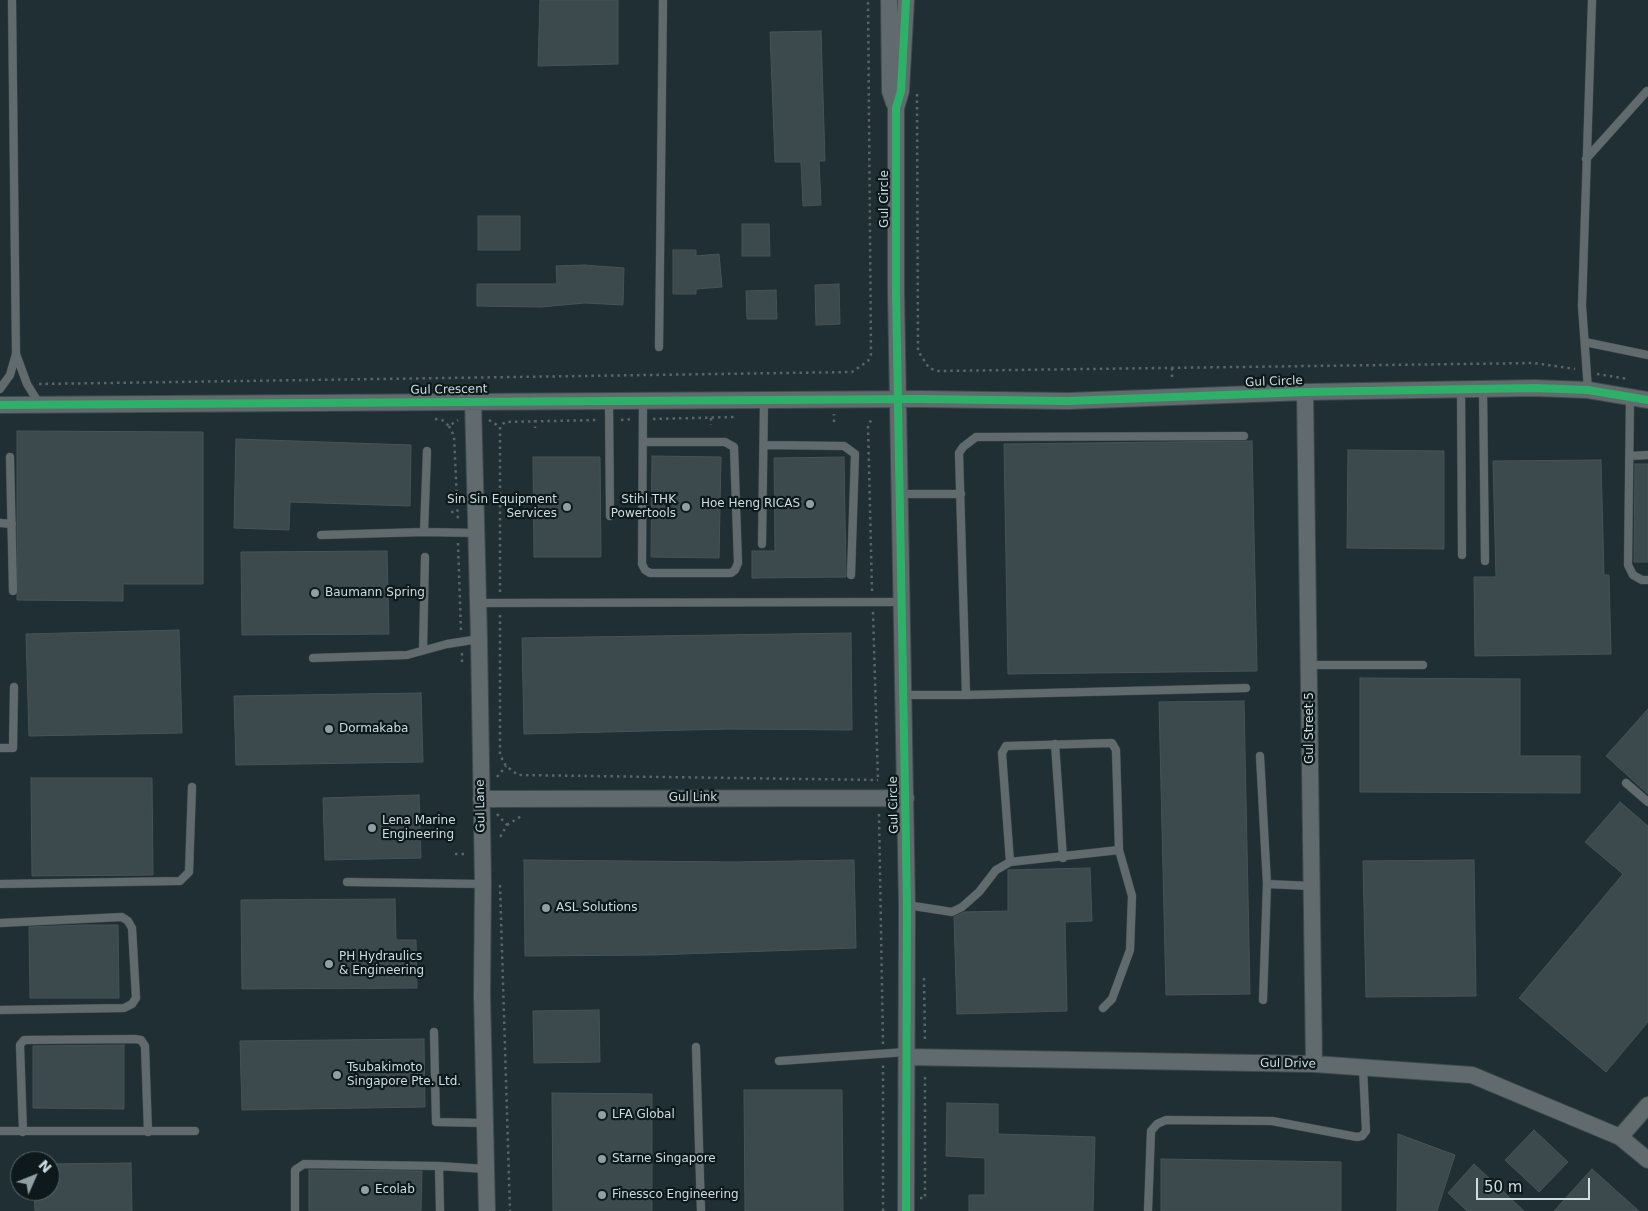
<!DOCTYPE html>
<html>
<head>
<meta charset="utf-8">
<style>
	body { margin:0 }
	#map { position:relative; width:1648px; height:1211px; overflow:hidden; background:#202f33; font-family:"DejaVu Sans",sans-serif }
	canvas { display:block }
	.north { position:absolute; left:10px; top:1151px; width:50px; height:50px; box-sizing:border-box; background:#0e191c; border:1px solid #5a676a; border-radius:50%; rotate:46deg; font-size:14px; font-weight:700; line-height:20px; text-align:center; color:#ccdce0 }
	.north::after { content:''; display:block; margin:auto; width:18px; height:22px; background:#909fa3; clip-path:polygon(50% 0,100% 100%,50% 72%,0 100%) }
	.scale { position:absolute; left:1476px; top:1178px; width:114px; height:22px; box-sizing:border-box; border:2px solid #ccdce0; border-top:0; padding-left:6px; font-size:15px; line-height:18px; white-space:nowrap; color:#ccdce0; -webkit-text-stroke:4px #0e191c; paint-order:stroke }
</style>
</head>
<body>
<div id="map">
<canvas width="1648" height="1211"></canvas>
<div class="north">N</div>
<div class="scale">50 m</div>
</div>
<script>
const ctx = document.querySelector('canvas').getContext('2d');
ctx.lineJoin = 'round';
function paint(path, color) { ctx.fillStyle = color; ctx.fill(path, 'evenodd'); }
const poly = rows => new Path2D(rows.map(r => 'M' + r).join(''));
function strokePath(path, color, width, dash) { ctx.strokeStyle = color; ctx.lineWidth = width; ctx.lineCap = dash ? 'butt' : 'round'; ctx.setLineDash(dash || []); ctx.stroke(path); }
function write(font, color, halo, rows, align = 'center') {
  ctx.font = font + ' "DejaVu Sans",sans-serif'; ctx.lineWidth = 4.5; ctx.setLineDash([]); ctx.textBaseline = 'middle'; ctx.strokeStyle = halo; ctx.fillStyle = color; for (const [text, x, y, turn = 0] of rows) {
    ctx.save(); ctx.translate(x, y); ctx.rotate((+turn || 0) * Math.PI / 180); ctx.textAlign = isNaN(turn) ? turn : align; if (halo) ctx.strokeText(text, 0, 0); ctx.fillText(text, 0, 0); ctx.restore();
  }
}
const building = poly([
	[540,0,618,0,618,64,538,66,540,0],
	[821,31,825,161,819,161,821,205,803,206,801,162,775,162,770,32,821,31],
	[478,216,520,216,520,250,478,250,478,216],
	[742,224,769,224,770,256,742,256,742,224],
	[673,250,696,250,696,256,719,254,722,287,696,289,696,294,673,294,673,250],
	[584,265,624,268,623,305,585,303,541,307,477,306,477,284,557,284,556,266,584,265],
	[839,284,840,324,816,325,815,285,839,284],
	[776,290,777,319,747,319,746,291,776,290],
	[17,431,203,432,203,584,123,584,123,601,17,600,17,431],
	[236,439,411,445,410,506,290,502,289,530,234,528,236,439],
	[1252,441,1257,671,1008,674,1004,444,1252,441],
	[1348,450,1444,451,1444,549,1347,548,1348,450],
	[652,456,721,457,719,558,651,557,652,456],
	[533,457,600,457,601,557,534,557,533,457],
	[844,457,846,577,752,578,752,551,775,551,774,458,844,457],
	[1601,460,1604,575,1609,575,1611,654,1475,656,1474,577,1496,577,1493,461,1601,460],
	[1635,464,1648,464,1648,562,1634,562,1635,464],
	[387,551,389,634,242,635,241,552,387,551],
	[179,630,182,733,29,736,26,634,179,630],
	[851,633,852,730,729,729,524,734,522,638,851,633],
	[1360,678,1520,679,1520,756,1580,756,1580,793,1360,792,1360,678],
	[421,693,423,762,236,765,234,696,421,693],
	[1244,701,1250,994,1166,995,1159,702,1244,701],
	[1648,709,1648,794,1606,756,1648,709],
	[31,778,152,778,153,875,32,876,31,778],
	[419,795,421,858,325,860,323,798,419,795],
	[1620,802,1648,826,1648,1022,1606,1072,1519,998,1623,874,1585,842,1620,802],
	[524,860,735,862,854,860,856,948,653,955,525,956,524,860],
	[1474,860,1476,996,1366,997,1363,861,1474,860],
	[1090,868,1092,921,1065,922,1067,1011,957,1014,954,917,964,912,1008,911,1008,870,1090,868],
	[395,899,396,940,416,940,417,988,242,989,241,900,395,899],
	[83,925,118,925,119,998,30,998,29,927,83,925],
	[599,1010,600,1062,534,1063,533,1011,599,1010],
	[424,1039,425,1107,242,1110,240,1041,424,1039],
	[124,1045,124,1109,33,1108,33,1046,124,1045],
	[744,1090,842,1090,843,1211,745,1211,744,1090],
	[552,1093,652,1094,652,1211,553,1211,552,1093],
	[947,1103,998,1104,998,1134,1095,1137,1093,1211,969,1211,969,1195,985,1195,985,1158,946,1156,947,1103],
	[1534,1130,1568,1162,1539,1192,1505,1160,1534,1130],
	[1398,1134,1455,1155,1437,1211,1397,1211,1398,1134],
	[1161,1159,1341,1162,1341,1211,1161,1211,1161,1159],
	[131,1163,132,1211,35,1211,34,1191,50,1191,50,1164,131,1163],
	[1474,1164,1524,1211,1467,1211,1448,1193,1474,1164],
	[1592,1169,1639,1211,1554,1211,1592,1169],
	[309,1170,422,1171,421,1211,309,1211,309,1170]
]);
const path = poly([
	[917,94,918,351,929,368,938,371,1534,363,1575,369],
	[1172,368,1172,381],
	[1597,374,1629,379],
	[39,384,852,372,868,361,871,354,868,0],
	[711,418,711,425],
	[435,419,442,420,449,426,458,420],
	[653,419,735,417],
	[489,420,500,427],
	[535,420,535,428],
	[621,420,633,419],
	[834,422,834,414],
	[449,426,454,436,458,522],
	[451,512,457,512],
	[458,543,461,632],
	[872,591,868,425,872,419],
	[500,592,500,427,505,422,598,420],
	[873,612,878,781],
	[500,615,500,755,506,766,518,775,878,780],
	[462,653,462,665],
	[497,777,506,766],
	[497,814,507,825,499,839],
	[879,814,883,1044],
	[507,825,523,815],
	[455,854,468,854],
	[500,885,510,1211],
	[924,978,925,1043],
	[920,1198,925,1198,925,1073],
	[883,1211,883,1064]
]);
const service = poly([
	[12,0,16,354,27,384,40,405],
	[1586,159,1647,91],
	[1585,342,1648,355],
	[659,347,663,0],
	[0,389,10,375,16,354],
	[1461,389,1462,555],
	[1483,390,1485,561],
	[1588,390,1582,306,1592,0],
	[1630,397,1628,565,1633,575,1642,580,1648,580],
	[609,402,610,516],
	[643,402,642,564,645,570,650,573,731,573,735,570,738,563,734,447,725,442,643,442],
	[764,445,844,446,855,454,851,575],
	[1630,456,1648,455],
	[10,457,13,591],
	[901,494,961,494],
	[0,523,12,524],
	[424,532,427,451],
	[321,535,424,532,477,533],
	[762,544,764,401],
	[479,603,903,602],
	[423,650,425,557],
	[313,658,407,655,447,644,479,639],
	[1310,665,1423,665],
	[904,695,966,695,1246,688],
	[966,695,959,453,963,447,976,437,1244,436],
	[1055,744,1063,858],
	[0,748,13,748,14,687],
	[1260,756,1267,884,1263,1000],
	[1626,783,1648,802],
	[1010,862,1002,753,1006,746,1112,743,1116,750,1119,850,1132,896,1130,950,1112,999,1103,1008],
	[347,882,483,884],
	[0,884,180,881,189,872,192,787],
	[1267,884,1311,886],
	[907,905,952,912,962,907,979,892,996,870,1010,862,1119,850],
	[0,923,122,917,128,921,132,928,136,998,132,1004,124,1008,0,1010],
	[434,1032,436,1122,485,1123],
	[696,1047,701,1211],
	[779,1061,906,1052],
	[0,1131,195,1131],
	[23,1132,20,1045,24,1040,135,1039,141,1040,145,1046,148,1132],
	[439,1166,440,1211],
	[295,1211,295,1170,304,1164,439,1166,486,1169],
	[1148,1211,1151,1131,1157,1124,1166,1120,1272,1121,1357,1137,1362,1136,1366,1131,1363,1068]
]);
const minor = poly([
	[889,0,890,91,894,103],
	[906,0,901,91,896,108,896,291,907,905,906,1211],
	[1305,392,1314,1064],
	[473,401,479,639,483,884,482,995,487,1211],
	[0,405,919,399,1068,401,1305,392,1535,388,1588,390,1648,400],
	[481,799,906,798],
	[907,1057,1314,1064,1472,1075,1620,1137,1648,1160],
	[1620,1137,1648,1105]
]);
const cycleway = poly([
	[906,0,901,91,896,108,896,291,907,905,906,1211],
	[0,405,919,399,1068,401,1305,392,1535,388,1588,390,1648,400]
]);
const markers = [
	[810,504,5,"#909fa3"],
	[567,507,5,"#909fa3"],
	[686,507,5,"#909fa3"],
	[315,593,5,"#909fa3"],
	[329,729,5,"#909fa3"],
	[372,828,5,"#909fa3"],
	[546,908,5,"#909fa3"],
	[329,964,5,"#909fa3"],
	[337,1075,5,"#909fa3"],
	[602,1115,5,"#909fa3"],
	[602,1159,5,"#909fa3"],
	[365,1190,5,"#909fa3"],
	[602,1195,5,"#909fa3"]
];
const streetNames = [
	["Gul Circle",885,199,-90],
	["Gul Circle",1274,382,-2],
	["Gul Crescent",449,390,-1],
	["Gul Street 5",1310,728,-90],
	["Gul Link",693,798],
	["Gul Circle",894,805,-91],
	["Gul Lane",481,806,-91],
	["Gul Drive",1288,1064,1]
];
const poiNames = [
	["Sin Sin Equipment",557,500,"right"],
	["Services",557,514,"right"],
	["Stihl THK",676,500,"right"],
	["Powertools",676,514,"right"],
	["Hoe Heng RICAS",800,504,"right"],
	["Baumann Spring",325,593],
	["Dormakaba",339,729],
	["Lena Marine",382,821],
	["Engineering",382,835],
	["ASL Solutions",556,908],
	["PH Hydraulics",339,957],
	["& Engineering",339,971],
	["Tsubakimoto",347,1068],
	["Singapore Pte. Ltd.",347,1082],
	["LFA Global",612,1115],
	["Starne Singapore",612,1159],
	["Ecolab",375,1190],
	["Finessco Engineering",612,1195]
];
paint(building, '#3d4a4d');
strokePath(building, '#475357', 1);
strokePath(service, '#3d4a4d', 9);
strokePath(minor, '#3d4a4d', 18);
strokePath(path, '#5a6567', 2.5, [2.5, 4]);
strokePath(service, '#616b6e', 8);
strokePath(minor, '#616b6e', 16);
strokePath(cycleway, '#2db169', 8);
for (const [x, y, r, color] of markers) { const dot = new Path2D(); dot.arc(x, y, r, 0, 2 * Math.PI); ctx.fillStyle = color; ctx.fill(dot); strokePath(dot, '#0e191c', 2); }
write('12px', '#ccdce0', '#0e191c', streetNames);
write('12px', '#ccdce0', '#0e191c', poiNames, 'left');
</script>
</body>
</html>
